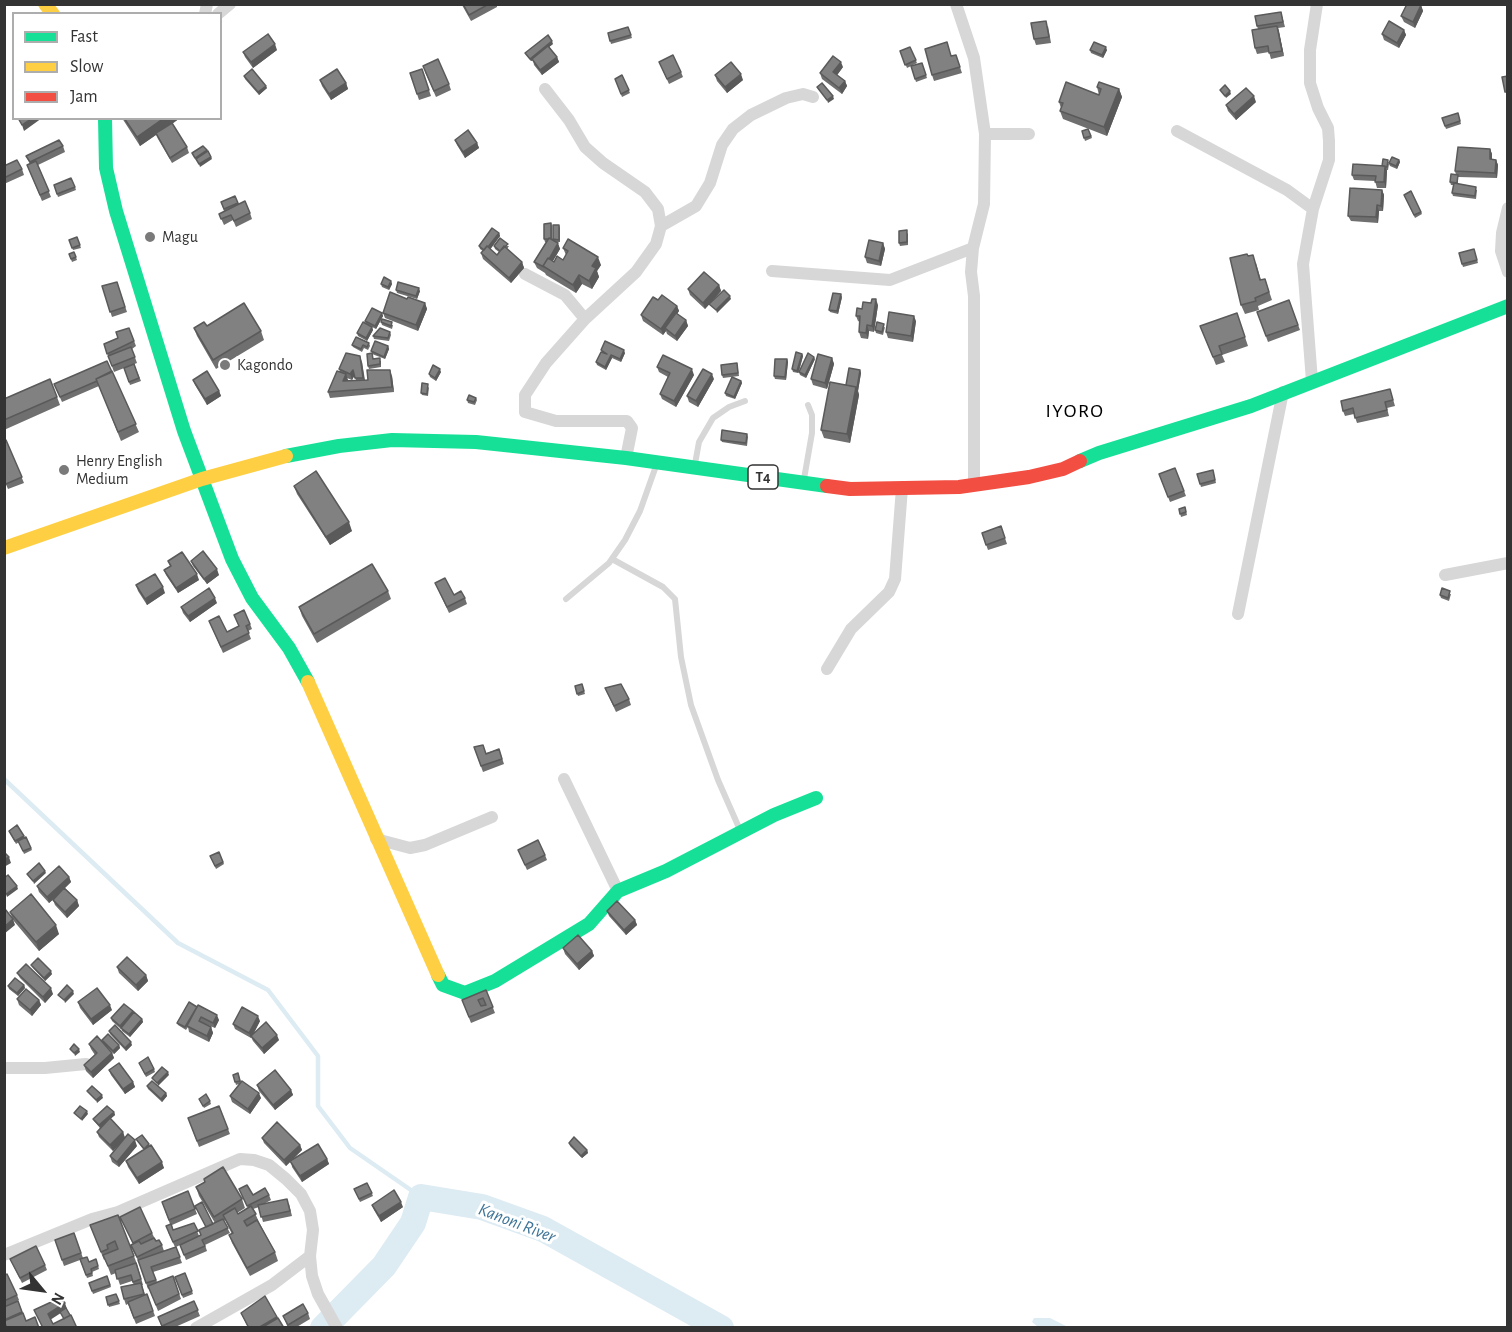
<!DOCTYPE html>
<html>
<head>
<meta charset="utf-8">
<style>
	body { margin:0 }
	#map { position:relative; width:1512px; height:1332px; overflow:hidden; background:#fff; font-family:"Alegreya Sans",sans-serif }
	canvas { display:block }
	.frame { position:absolute; inset:0; border:6px solid #333; pointer-events:none }
	.legend { position:absolute; left:12px; top:12px; width:210px; height:108px; box-sizing:border-box; background:#fff; border:2px solid #adadad; margin:0; padding:8px 10px; list-style:none; font-size:18px; color:#333 }
	.legend li { display:flex; align-items:center; gap:12px; height:30px }
	.legend b { width:30px; border:2px solid #adadad }
	.north { position:absolute; left:12px; top:1260px; width:60px; height:60px; -webkit-text-stroke:4px #fff; paint-order:stroke; rotate:119deg; font-size:16px; font-weight:700; line-height:24px; text-align:center; color:#333 }
	.north::after { content:''; display:block; margin:auto; width:21px; height:27px; background:#333; clip-path:polygon(50% 0,100% 100%,50% 72%,0 100%) }
</style>
</head>
<body>
<div id="map">
<canvas width="1512" height="1332"></canvas>
<div class="frame"></div>
<ul class="legend">
<li><b style="height:8px;background:#16e098"></b>Fast</li>
<li><b style="height:8px;background:#ffcf43"></b>Slow</li>
<li><b style="height:8px;background:#f24e42"></b>Jam</li>
</ul>
<div class="north">N</div>
</div>
<script>
const ctx = document.querySelector('canvas').getContext('2d');
ctx.lineJoin = 'round';
function paint(path, color) { ctx.fillStyle = color; ctx.fill(path, 'evenodd'); }
const poly = rows => new Path2D(rows.map(r => 'M' + r).join(''));
function strokePath(path, color, width, dash) { ctx.strokeStyle = color; ctx.lineWidth = width; ctx.lineCap = dash ? 'butt' : 'round'; ctx.setLineDash(dash || []); ctx.stroke(path); }
function write(font, color, halo, rows, align = 'center') {
  ctx.font = font + ' "Alegreya Sans",sans-serif'; ctx.lineWidth = 6; ctx.setLineDash([]); ctx.textBaseline = 'middle'; ctx.strokeStyle = halo; ctx.fillStyle = color; for (const [text, x, y, turn = 0] of rows) {
    ctx.save(); ctx.translate(x, y); ctx.rotate((+turn || 0) * Math.PI / 180); ctx.textAlign = isNaN(turn) ? turn : align; if (halo) ctx.strokeText(text, 0, 0); ctx.fillText(text, 0, 0); ctx.restore();
  }
}
const water = poly([
	[1034,1318,1050,1318,1068,1327,1038,1327,1032,1322]
]);
const stream = poly([
	[4,779,178,943,268,990,318,1056,318,1106,350,1148,421,1197]
]);
const river = poly([
	[323,1328,384,1266,413,1223,421,1197,482,1207,543,1229,721,1328]
]);
const lane = poly([
	[695,464,699,442,713,418,729,407,745,401],
	[804,479,812,433,812,415,808,405],
	[612,559,663,587,675,599,681,657,691,705,718,780,740,830],
	[566,599,609,563,625,540,640,511,656,466]
]);
const street = poly([
	[956,4,974,58,985,134,984,204,973,248,971,272,974,296,974,485],
	[205,14,207,4],
	[218,14,230,4],
	[545,89,569,120,585,147,603,163,645,192,658,209,661,226,656,244,636,272,585,319,546,363,525,395,525,412,556,421,627,421,632,428,626,458],
	[1177,131,1287,190,1313,209],
	[985,134,1029,134],
	[1508,208,1502,233,1501,251,1508,272],
	[661,226,696,206,710,183,722,145,733,129,751,115,786,98,803,94,813,97],
	[772,271,890,280,973,248],
	[525,274,565,295,585,319],
	[1312,381,1303,264,1313,209,1329,160,1329,141,1328,128,1318,108,1310,83,1310,50,1317,4],
	[1445,575,1508,563],
	[1238,614,1283,392],
	[827,669,851,629,889,592,895,579,902,488],
	[564,779,618,891],
	[376,839,410,848,425,845,492,817],
	[4,1068,45,1068,86,1064],
	[4,1255,92,1219,118,1212,240,1159,254,1160,269,1165,286,1179,301,1194,310,1211,313,1230,310,1256,312,1276,318,1294,337,1328],
	[196,1328,272,1285,310,1256]
]);
const fast = poly([
	[105,118,106,168,116,211,184,431,232,559,252,598,289,648,308,682],
	[286,456,339,446,392,440,476,442,626,458,827,486],
	[1080,461,1099,453,1251,406,1508,306],
	[438,975,443,985,465,993,495,981,589,924,618,891,666,871,774,815,816,798]
]);
const slow = poly([
	[45,4,53,14],
	[4,548,202,479,286,456],
	[308,682,438,975]
]);
const jam = poly([
	[827,486,850,489,959,487,1029,477,1063,469,1080,461]
]);
const wall = poly([
	[497,4,497,7,471,21,462,5],
	[1421,5,1423,11,1415,28,1404,22,1401,16],
	[1281,12,1285,27,1278,28,1284,56,1271,59,1269,52,1257,54,1255,48,1258,29,1257,26],
	[1048,26,1051,43,1036,45,1034,39],
	[628,27,632,38,611,44,608,33],
	[1404,30,1406,35,1399,48,1384,40,1382,34],
	[553,44,549,47,557,57,559,62,542,75,534,65,533,60,531,61,525,53],
	[910,47,917,63,907,68,900,51],
	[277,50,253,68,245,57,243,52],
	[1090,50,1107,50,1103,58,1091,53],
	[956,55,962,73,934,81,932,75,951,56],
	[659,62,681,72,683,77,669,84],
	[922,63,927,78,916,82,911,66],
	[843,67,837,75,845,81,847,86,842,94,822,79,820,73],
	[422,69,431,96,419,100,410,73],
	[425,72,449,84,451,90,436,97],
	[622,75,630,93,622,97,615,79],
	[715,75,743,80,727,93,717,81],
	[244,76,267,88,259,95,245,79],
	[320,80,346,83,348,89,331,100,322,86],
	[1097,87,1119,89,1122,97,1107,136,1063,119,1060,111,1061,108,1059,102,1099,95],
	[1256,102,1236,120,1228,111,1226,105],
	[1458,113,1461,124,1446,129,1442,118],
	[122,118,180,118,172,124,187,147,189,153,172,163,158,139,156,135,140,146],
	[1088,129,1092,138,1085,141,1082,131],
	[455,140,477,143,479,148,465,158,457,145],
	[63,146,65,152,38,165,51,197,42,201,27,165,30,164,26,156],
	[1490,149,1492,154,1492,159,1496,160,1498,165,1497,178,1458,177,1458,184,1477,190,1476,199,1453,196,1452,193,1454,185,1451,185,1450,182,1456,175,1455,171],
	[1399,160,1400,162,1397,169,1390,166,1389,164,1388,170,1387,170,1386,188,1377,188,1375,181,1354,180,1352,175,1382,166],
	[4,166,22,169,24,175,4,184],
	[54,185,75,187,76,190,58,197],
	[1382,190,1384,195,1383,211,1379,211,1378,223,1351,221,1348,216],
	[1411,191,1422,214,1415,218,1404,195],
	[221,202,238,204,250,213,252,219,236,227,233,220,224,225,219,214,224,211],
	[551,223,552,226,552,240,559,225,560,228,560,242,557,242,560,249,553,261,554,262,563,260,566,255,563,248,601,265,597,271,599,277,592,289,582,284,576,293,546,275,545,273,537,268,534,262,546,242,545,242,544,239],
	[499,233,500,236,490,249,497,255,499,252,495,249,494,246,509,246,507,249,522,262,524,268,511,283,483,259,481,253,483,251,480,249,479,246],
	[908,233,908,245,900,246,899,243],
	[77,237,81,248,73,250,69,240],
	[883,243,885,249,881,266,867,263,865,257],
	[1474,249,1478,263,1463,267,1462,264],
	[74,252,77,260,72,262,69,254],
	[1256,263,1261,280,1265,279,1272,300,1258,306,1259,310,1245,314,1241,305],
	[391,281,392,284,389,290,382,287,381,284],
	[117,282,127,312,112,317,102,286],
	[719,285,721,291,705,309,690,295,688,289],
	[396,290,420,291,417,299,397,293],
	[842,297,838,314,830,312,829,310],
	[407,299,425,303,427,309,418,331,385,318,383,313],
	[658,300,677,306,679,311,677,314,686,320,688,326,677,341,667,334,666,331,663,335,643,321,641,315],
	[1289,300,1300,330,1268,342,1257,312],
	[878,305,874,332,869,331,868,339,861,338,859,332,860,322,858,321,856,316,862,309],
	[382,313,383,316,376,329,372,327,373,330,367,341,358,336,357,333,366,324,365,321],
	[1237,313,1248,346,1222,355,1225,362,1216,365,1200,326],
	[916,321,913,342,888,338,886,332],
	[381,322,393,325,392,329,382,325],
	[207,326,261,331,264,340,216,369,197,336,194,328],
	[885,327,883,335,876,333,875,330],
	[129,328,136,346,132,349,137,363,114,372,104,344,118,338],
	[390,332,391,335,389,341,374,339,373,336],
	[369,343,370,346,368,350,364,348,362,352,353,347,352,345],
	[388,346,389,349,385,359,372,354,373,359,381,361,381,367,369,369,368,366,372,353,371,351],
	[601,350,625,353,621,362,612,358,606,370,597,365,596,362,602,352],
	[802,354,803,356,799,372,815,359,806,378,800,375,799,372,798,373,793,372,792,369],
	[832,358,834,364,827,389,813,385,811,379],
	[787,359,788,362,786,380,775,379,774,376],
	[362,362,365,380,392,376,394,392,330,398,328,392,340,372,339,369],
	[354,376,356,380,348,381,347,378,352,380],
	[737,363,739,376,723,378,722,375],
	[134,364,141,381,130,385,124,368],
	[657,367,694,375,676,407,662,399,660,394,668,377,659,372],
	[860,370,861,373,858,391,859,395,850,443,824,438,821,430,846,385],
	[112,372,139,432,121,441,99,386,62,402,54,384],
	[441,372,436,381,430,377,429,374],
	[714,379,698,407,689,402,687,396],
	[193,380,219,391,221,396,207,405,195,385],
	[741,381,742,383,735,399,726,396,725,393],
	[429,387,428,396,422,395,421,393],
	[1390,389,1395,406,1387,408,1389,416,1357,423,1354,414,1345,416,1343,411],
	[57,397,60,405,4,430,4,399],
	[476,398,477,400,475,405,468,403,467,400],
	[747,434,748,437,747,446,722,442,721,440],
	[6,440,24,483,8,489,4,480],
	[1175,468,1186,496,1170,502,1159,474],
	[1213,470,1216,483,1201,487,1197,474],
	[294,486,352,531,330,545,297,494],
	[1185,507,1187,515,1181,517,1179,509],
	[1001,526,1007,544,988,550,982,533],
	[168,561,199,580,178,593,166,575,164,570,170,566],
	[191,561,219,575,207,584,193,566],
	[435,583,454,595,465,598,467,604,449,613],
	[136,585,165,593,147,605,138,591],
	[388,591,391,599,317,643,302,616,299,607],
	[1451,594,1449,601,1441,598,1440,595],
	[217,603,190,622,183,613,181,607],
	[234,615,250,624,252,629,248,631,251,639,223,653,209,621,227,632,239,626],
	[582,684,585,694,578,696,575,686],
	[605,688,629,699,631,705,616,712],
	[474,747,486,753,499,749,504,764,483,772],
	[9,831,24,837,26,837,32,850,24,854,19,842,16,844],
	[518,850,545,855,547,860,527,870],
	[219,852,224,864,216,869,210,856],
	[69,877,71,882,65,888,77,900,79,906,67,918,55,905,53,900,54,899,49,903,39,892,37,886],
	[607,911,635,920,637,925,626,935,609,916],
	[10,912,59,934,39,951,13,920],
	[563,948,592,951,594,956,579,970,565,954],
	[31,965,52,974,45,981,33,968],
	[117,967,146,975,148,981,138,991,119,973],
	[17,973,53,994,45,1003,20,978],
	[24,985,25,988,18,996,9,989,8,986],
	[486,990,495,1013,471,1023,462,1000],
	[17,999,39,1000,41,1005,32,1016,19,1005],
	[78,1002,112,1010,93,1025,80,1008],
	[189,1002,219,1020,215,1028,203,1023,211,1027,213,1033,209,1042,189,1032,188,1027,186,1030,178,1025,177,1023],
	[133,1011,133,1014,142,1019,143,1022,130,1037,122,1031,121,1028,124,1025,121,1029,112,1021,111,1018],
	[260,1021,254,1033,279,1040,264,1054,253,1041,251,1037,251,1038,235,1029,233,1024],
	[109,1031,132,1045,126,1051,110,1034],
	[102,1040,119,1045,120,1048,114,1054,103,1043],
	[89,1044,112,1053,114,1058,93,1078,86,1071,84,1065,95,1055,91,1049],
	[139,1063,154,1069,155,1072,146,1077],
	[109,1070,133,1082,135,1087,125,1094,111,1075],
	[238,1073,241,1082,261,1098,250,1114,232,1102,230,1096,239,1084,236,1085,233,1075],
	[257,1085,291,1090,293,1095,275,1110,259,1091],
	[147,1086,166,1093,167,1096,162,1102,148,1089],
	[199,1099,210,1101,211,1104,204,1108],
	[219,1106,230,1134,199,1147,188,1118],
	[114,1112,115,1115,110,1119,123,1132,125,1138,113,1151,99,1137,97,1132,100,1128,94,1121,93,1119],
	[262,1138,300,1145,302,1150,292,1160,327,1159,329,1164,302,1182,292,1167,291,1161,286,1166,264,1143],
	[136,1139,150,1146,164,1168,139,1184,128,1167,126,1161,144,1150],
	[569,1143,587,1150,588,1153,582,1158,570,1146],
	[137,1146,119,1167,112,1162,110,1156],
	[204,1179,242,1199,245,1208,237,1213,238,1214,248,1208,239,1189,253,1195,269,1195,271,1200,264,1204,289,1204,292,1216,263,1222,259,1207,253,1209,259,1222,275,1252,278,1261,250,1276,232,1243,229,1235,232,1234,225,1220,224,1221,230,1233,205,1245,207,1251,186,1260,180,1245,176,1247,182,1263,153,1272,157,1282,173,1276,181,1299,158,1311,149,1288,148,1289,139,1262,133,1251,131,1245,133,1244,120,1217,152,1233,156,1241,162,1245,164,1251,175,1247,168,1232,170,1224,162,1202,188,1191,197,1214,172,1225,173,1230,194,1223,199,1236,201,1235,215,1223,199,1196,196,1187,205,1182],
	[367,1183,373,1196,360,1202,354,1189],
	[372,1205,403,1207,381,1222,374,1210],
	[118,1215,137,1264,143,1285,142,1285,145,1295,147,1294,155,1316,136,1324,128,1304,126,1305,124,1299,134,1285,132,1281,120,1285,116,1273,111,1275,105,1259,104,1260,90,1225],
	[74,1233,83,1258,89,1262,96,1259,99,1269,92,1272,93,1276,87,1278,80,1260,64,1266,55,1240],
	[10,1259,45,1265,47,1270,22,1283],
	[185,1273,193,1294,183,1298,175,1277],
	[4,1276,17,1295,19,1300,14,1303,18,1301,26,1321,39,1328,7,1328,6,1326,5,1326],
	[107,1276,111,1287,93,1294,89,1283],
	[116,1294,120,1304,109,1307,106,1297],
	[265,1296,277,1318,284,1328,248,1328,241,1313],
	[194,1301,200,1316,173,1328,162,1328,158,1317],
	[308,1313,310,1319,295,1328,288,1328,283,1316]
]);
const shadedWall = poly([
	[1421,5,1423,11,1415,28,1413,22],
	[1277,26,1279,31,1284,56,1282,51],
	[1404,30,1406,35,1399,48,1397,43],
	[552,41,553,44,531,61,530,59],
	[275,44,277,50,253,68,251,62],
	[1106,47,1107,50,1103,58,1102,55],
	[557,57,559,62,542,75,540,70],
	[841,62,843,67,835,78,833,72],
	[741,74,743,80,727,93,725,87],
	[845,81,847,86,842,94,839,88],
	[346,83,348,89,331,100,329,94],
	[266,86,267,88,259,95,258,92],
	[1119,89,1122,97,1107,136,1104,127],
	[1230,91,1231,94,1226,98,1225,96],
	[833,96,834,99,828,103,827,100],
	[1254,96,1256,102,1236,120,1234,114],
	[32,118,42,118,24,131,22,125],
	[164,118,180,118,140,146,137,137],
	[477,143,479,148,465,158,463,152],
	[1490,149,1492,154,1492,165,1490,159],
	[207,150,208,153,196,160,195,158],
	[211,157,212,159,200,167,199,164],
	[1399,160,1400,162,1397,169,1396,166],
	[1496,160,1498,165,1497,178,1495,173],
	[1385,166,1387,171,1386,188,1384,182],
	[1382,190,1384,195,1383,211,1381,206],
	[1377,205,1379,211,1378,223,1376,217],
	[499,233,500,236,487,254,486,251],
	[558,243,560,249,548,269,544,267],
	[883,243,885,249,881,266,879,261],
	[598,257,601,265,597,271,599,277,592,289,589,281,592,266],
	[522,262,524,268,511,283,509,278],
	[579,275,582,284,576,293,573,285],
	[391,281,392,284,389,290,388,287],
	[719,285,721,291,705,309,703,303],
	[419,288,420,291,417,299,416,296],
	[841,294,842,297,838,314,837,311],
	[730,296,731,299,717,313,716,310],
	[876,299,878,305,874,332,872,326],
	[425,303,427,309,418,331,416,325],
	[677,306,679,311,667,329,665,328,666,331,663,335,661,329],
	[382,313,383,316,376,329,375,326],
	[914,316,916,321,913,342,911,336],
	[686,320,688,326,677,341,675,336],
	[867,325,869,331,868,339,866,333],
	[372,327,373,330,367,341,366,338],
	[388,346,389,349,385,359,384,357],
	[624,350,625,353,621,362,620,359],
	[802,354,803,356,798,373,797,371],
	[611,355,612,358,606,370,605,367],
	[360,356,362,362,365,384,363,378],
	[814,357,815,359,806,378,805,375],
	[832,358,834,364,827,389,825,383],
	[787,359,788,362,786,380,785,377],
	[440,369,441,372,436,381,435,378],
	[692,369,694,375,676,407,674,401],
	[353,370,355,375,352,380,350,374],
	[390,370,392,376,394,392,392,387],
	[860,370,861,373,858,391,859,395,850,443,847,434],
	[346,374,348,380,345,386,343,381],
	[712,374,714,379,698,407,696,401],
	[741,381,742,383,735,399,734,397],
	[219,391,221,396,207,405,205,399],
	[349,522,352,531,330,545,326,537],
	[217,569,219,575,207,584,204,579],
	[197,574,199,580,178,593,176,588],
	[163,587,165,593,147,605,145,599],
	[215,598,217,603,190,622,188,616],
	[9,857,11,863,4,867,4,860],
	[45,871,46,873,34,884,33,881],
	[69,877,71,882,49,903,47,897],
	[17,886,18,889,7,897,6,894],
	[77,900,79,906,67,918,65,912],
	[13,919,15,925,4,934,4,927],
	[635,920,637,925,626,935,624,930],
	[56,925,59,934,39,951,36,942],
	[592,951,594,956,579,970,577,964],
	[51,971,52,974,45,981,44,978],
	[146,975,148,981,138,991,136,985],
	[24,985,25,988,18,996,17,993],
	[51,988,53,994,45,1003,43,997],
	[73,991,74,994,65,1003,64,1000],
	[39,1000,41,1005,32,1016,30,1010],
	[110,1005,112,1010,93,1025,91,1019],
	[133,1011,134,1014,121,1029,120,1026],
	[217,1015,219,1020,215,1028,213,1023],
	[258,1016,260,1021,251,1038,249,1033],
	[142,1019,143,1022,130,1037,129,1034],
	[211,1027,213,1033,209,1042,207,1036],
	[277,1035,279,1040,264,1054,262,1048],
	[131,1042,132,1045,126,1051,125,1048],
	[119,1045,120,1048,114,1054,113,1051],
	[79,1049,80,1052,75,1056,74,1053],
	[112,1053,114,1058,93,1078,91,1072],
	[168,1072,169,1075,158,1086,157,1083],
	[133,1082,135,1087,125,1094,123,1089],
	[291,1090,293,1095,275,1110,273,1105],
	[166,1093,167,1096,162,1102,161,1099],
	[259,1093,261,1098,250,1114,248,1109],
	[102,1095,103,1098,97,1103,96,1100],
	[87,1111,88,1114,82,1121,81,1119],
	[114,1112,115,1115,100,1128,99,1125],
	[123,1132,125,1138,113,1151,110,1145],
	[135,1140,137,1146,119,1167,117,1162],
	[300,1145,302,1150,286,1166,284,1160],
	[587,1150,588,1153,582,1158,581,1156],
	[327,1159,329,1164,302,1182,300,1176],
	[162,1162,164,1168,139,1184,137,1178],
	[401,1202,403,1207,381,1222,379,1216],
	[65,1303,67,1309,50,1320,48,1314]
]);
const building = poly([
	[463,4,489,4,469,15,463,4],
	[1407,4,1421,5,1413,22,1401,16,1407,4],
	[1281,12,1283,22,1257,26,1255,16,1281,12],
	[1046,21,1049,37,1034,39,1031,23,1046,21],
	[1389,21,1404,30,1397,43,1382,34,1389,21],
	[1277,26,1282,51,1269,53,1268,46,1255,48,1252,30,1277,26],
	[628,27,631,35,610,41,608,33,628,27],
	[268,34,275,44,251,62,243,52,268,34],
	[548,35,552,41,530,59,525,53,548,35],
	[947,42,951,56,956,55,960,67,932,75,925,49,947,42],
	[1094,42,1106,47,1102,55,1090,50,1094,42],
	[548,46,557,57,540,70,532,59,548,46],
	[910,47,916,60,905,65,900,51,910,47],
	[673,55,681,72,667,79,659,62,673,55],
	[833,56,841,62,833,72,845,81,839,88,820,73,833,56],
	[438,59,449,84,434,91,423,66,438,59],
	[731,62,741,74,725,87,715,75,731,62],
	[922,63,926,75,915,79,911,66,922,63],
	[252,69,266,86,258,92,244,76,252,69],
	[337,69,346,83,329,94,320,80,337,69],
	[422,69,429,90,417,94,410,73,422,69],
	[622,75,629,90,621,94,615,79,622,75],
	[1508,76,1508,92,1505,92,1502,77,1508,76],
	[1066,82,1099,95,1101,89,1097,87,1099,82,1119,89,1104,127,1060,111,1063,103,1059,102,1066,82],
	[822,83,833,96,827,100,817,87,822,83],
	[1225,85,1230,91,1225,96,1220,90,1225,85],
	[1246,88,1254,96,1234,114,1226,105,1246,88],
	[1458,113,1460,121,1445,126,1442,118,1458,113],
	[18,118,32,118,22,125,18,118],
	[124,118,164,118,137,137,124,118],
	[172,123,187,147,170,158,156,133,172,123],
	[1088,129,1091,136,1084,138,1082,131,1088,129],
	[468,130,477,143,463,152,455,140,468,130],
	[59,140,63,146,30,162,26,156,59,140],
	[203,146,207,150,195,158,192,153,203,146],
	[1458,147,1490,149,1490,159,1496,160,1495,173,1455,171,1458,147],
	[208,151,211,157,199,164,196,159,208,151],
	[1392,157,1399,160,1396,166,1389,163,1392,157],
	[1383,159,1388,160,1387,167,1382,166,1383,159],
	[17,160,22,169,4,178,4,166,17,160],
	[36,161,49,191,40,195,27,165,36,161],
	[1353,164,1385,166,1384,182,1375,182,1376,176,1352,175,1353,164],
	[1451,174,1458,175,1457,183,1450,182,1451,174],
	[71,178,75,187,57,194,54,185,71,178],
	[1454,183,1476,187,1475,196,1452,193,1454,183],
	[1350,188,1382,190,1381,206,1377,205,1376,217,1348,216,1350,188],
	[1411,191,1421,212,1414,215,1404,195,1411,191],
	[235,196,238,203,224,209,221,202,235,196],
	[245,201,250,213,234,221,231,215,221,219,219,214,245,201],
	[551,223,551,239,549,238,548,239,544,239,544,224,551,223],
	[553,225,559,225,559,240,553,239,553,225],
	[492,228,499,233,488,247,487,246,484,250,479,246,492,228],
	[907,230,907,242,899,243,899,231,907,230],
	[77,237,80,245,72,248,69,240,77,237],
	[500,238,508,244,500,251,494,246,500,238],
	[549,238,558,243,549,259,548,258,543,266,544,267,534,262,549,238],
	[568,239,598,257,592,266,596,268,589,281,579,275,573,285,543,266,548,258,554,262,557,256,563,260,568,251,563,248,568,239],
	[869,240,883,243,879,261,865,257,869,240],
	[487,246,497,255,504,246,522,262,509,278,481,253,487,246],
	[1474,249,1477,260,1462,264,1459,253,1474,249],
	[74,252,76,257,71,259,69,254,74,252],
	[1247,254,1248,256,1253,255,1260,280,1265,279,1269,292,1255,298,1256,301,1241,305,1230,258,1247,254],
	[704,272,719,285,703,303,688,289,704,272],
	[384,277,391,281,388,287,381,284,384,277],
	[117,282,125,307,110,312,102,286,117,282],
	[398,282,419,288,416,296,396,290,398,282],
	[724,290,730,296,716,310,709,304,724,290],
	[390,292,407,299,408,297,425,303,416,325,383,313,390,292],
	[833,293,841,294,837,311,829,310,833,293],
	[662,295,677,306,661,329,641,315,653,297,658,300,662,295],
	[872,299,876,299,872,326,867,325,866,333,859,332,860,316,856,316,857,308,862,309,863,302,871,303,872,299],
	[1289,300,1298,325,1266,336,1257,312,1289,300],
	[244,303,261,331,213,360,194,328,204,322,207,326,244,303],
	[372,308,382,313,375,326,365,321,372,308],
	[889,312,914,316,911,336,886,332,889,312],
	[676,313,686,320,675,336,665,328,676,313],
	[1237,313,1245,337,1219,346,1222,354,1213,357,1200,326,1237,313],
	[382,319,392,322,391,326,381,322,382,319],
	[363,322,372,327,366,338,357,333,363,322],
	[877,322,884,324,882,332,875,330,877,322],
	[129,328,134,341,107,354,104,344,118,338,116,332,129,328],
	[380,328,390,332,388,338,373,336,380,328],
	[356,337,369,343,367,347,363,345,361,349,352,345,356,337],
	[375,341,388,346,384,357,371,351,375,341],
	[605,341,624,350,620,359,611,355,605,367,596,362,601,352,607,354,601,350,605,341],
	[131,347,135,357,112,366,108,356,131,347],
	[796,352,802,354,797,371,792,369,796,352],
	[346,353,360,356,363,378,355,378,353,370,350,374,339,369,346,353],
	[372,353,373,359,380,358,380,364,368,366,367,354,372,353],
	[808,353,814,357,805,375,799,372,808,353],
	[818,354,832,358,825,383,811,379,818,354],
	[663,355,692,369,674,401,660,394,670,373,657,367,663,355],
	[775,359,787,359,785,377,774,376,775,359],
	[107,361,112,372,96,379,97,381,60,397,54,384,107,361],
	[737,363,738,373,722,375,721,365,737,363],
	[134,364,139,378,129,382,124,368,134,364],
	[433,365,440,369,435,378,429,374,433,365],
	[849,368,860,370,857,388,856,387,846,385,849,368],
	[703,369,712,374,696,401,687,396,703,369],
	[367,370,390,370,392,387,328,392,337,371,346,374,343,381,368,380,367,370],
	[112,371,136,424,118,432,96,379,112,371],
	[207,371,219,391,205,399,193,380,207,371],
	[732,377,741,381,734,397,725,393,732,377],
	[50,379,57,397,4,420,4,399,50,379],
	[830,382,856,387,847,434,821,430,830,382],
	[422,383,428,384,427,394,421,393,422,383],
	[1390,389,1393,400,1385,402,1387,410,1355,418,1353,408,1343,411,1341,401,1390,389],
	[469,395,476,398,474,402,467,400,469,395],
	[722,430,747,434,746,443,721,440,722,430],
	[6,440,22,477,6,484,4,480,4,441,6,440],
	[1175,468,1184,491,1168,497,1159,474,1175,468],
	[1213,470,1215,480,1200,484,1197,474,1213,470],
	[316,471,349,522,326,537,294,486,316,471],
	[1185,507,1186,512,1180,514,1179,509,1185,507],
	[1001,526,1005,538,986,545,982,533,1001,526],
	[203,551,217,569,204,579,191,561,203,551],
	[182,552,197,574,176,588,164,570,171,566,168,561,182,552],
	[372,564,388,591,314,634,299,607,372,564],
	[155,574,163,587,145,599,136,585,155,574],
	[445,578,454,595,461,591,465,598,447,607,435,583,445,578],
	[209,588,215,598,188,616,181,607,209,588],
	[1442,588,1450,591,1448,598,1440,595,1442,588],
	[244,610,250,624,246,626,249,633,221,647,209,621,219,616,227,632,239,626,234,615,244,610],
	[582,684,584,691,577,694,575,686,582,684],
	[621,684,629,699,614,706,605,688,621,684],
	[483,745,486,754,499,749,502,759,481,766,474,747,483,745],
	[17,825,24,836,15,841,9,831,17,825],
	[26,837,31,848,23,851,18,841,26,837],
	[538,840,545,855,525,865,518,850,538,840],
	[4,852,9,857,4,860,4,852],
	[219,852,223,862,215,866,210,856,219,852],
	[39,863,45,871,33,881,27,874,39,863],
	[59,866,69,877,47,897,37,886,59,866],
	[8,875,17,886,6,894,4,893,4,878,8,875],
	[64,888,77,900,65,912,53,900,64,888],
	[31,894,56,925,36,942,10,912,31,894],
	[617,901,635,920,624,930,607,911,617,901],
	[5,909,13,919,4,927,4,910,5,909],
	[578,935,592,951,577,964,563,948,578,935],
	[127,957,146,975,136,985,117,967,127,957],
	[38,958,51,971,44,978,31,965,38,958],
	[26,964,51,988,43,997,17,973,26,964],
	[15,978,24,985,17,993,8,986,15,978],
	[67,985,73,991,64,1000,58,995,67,985],
	[97,988,110,1005,91,1019,78,1002,97,988],
	[26,989,39,1000,30,1010,17,999,26,989],
	[486,990,493,1007,469,1017,462,1000,486,990],
	[483,998,486,1005,481,1006,478,1000,483,998],
	[189,1002,197,1007,185,1027,177,1023,189,1002],
	[124,1004,133,1011,120,1026,111,1018,124,1004],
	[198,1005,217,1015,213,1023,201,1017,199,1021,211,1027,207,1036,187,1026,198,1005],
	[242,1007,258,1016,249,1033,233,1024,242,1007],
	[134,1012,142,1019,129,1034,121,1028,134,1012],
	[266,1022,277,1035,262,1048,251,1036,266,1022],
	[115,1025,131,1042,125,1048,109,1031,115,1025],
	[108,1034,119,1045,113,1051,102,1040,108,1034],
	[97,1036,112,1053,91,1072,84,1065,97,1053,89,1044,97,1036],
	[74,1044,79,1049,74,1053,70,1049,74,1044],
	[148,1057,154,1069,145,1074,139,1063,148,1057],
	[119,1063,133,1082,123,1089,109,1070,119,1063],
	[162,1067,168,1072,157,1083,152,1078,162,1067],
	[275,1070,291,1090,273,1105,257,1085,275,1070],
	[238,1073,240,1081,235,1082,233,1075,238,1073],
	[152,1081,166,1093,161,1099,147,1086,152,1081],
	[242,1081,259,1093,248,1109,230,1096,242,1081],
	[92,1086,102,1095,96,1100,87,1091,92,1086],
	[206,1094,210,1101,203,1106,199,1099,206,1094],
	[80,1106,87,1111,81,1119,74,1113,80,1106],
	[107,1106,114,1112,99,1125,93,1119,107,1106],
	[219,1106,228,1129,197,1141,188,1118,219,1106],
	[110,1118,123,1132,110,1145,97,1132,110,1118],
	[277,1122,300,1145,284,1160,262,1138,277,1122],
	[128,1134,135,1140,117,1162,110,1156,128,1134],
	[142,1135,149,1144,144,1149,136,1139,142,1135],
	[574,1137,587,1150,581,1156,569,1143,574,1137],
	[318,1144,327,1159,300,1176,290,1161,318,1144],
	[151,1145,162,1162,137,1178,126,1161,151,1145],
	[223,1167,242,1199,214,1217,196,1187,205,1182,204,1179,223,1167],
	[367,1183,372,1193,359,1199,354,1189,367,1183],
	[247,1185,253,1195,265,1188,269,1195,247,1206,239,1189,247,1185],
	[394,1190,401,1202,379,1216,372,1205,394,1190],
	[188,1191,195,1209,169,1220,162,1202,188,1191],
	[287,1199,290,1211,261,1217,258,1205,287,1199],
	[202,1202,213,1224,206,1227,195,1206,202,1202],
	[251,1206,256,1214,244,1221,247,1226,257,1220,275,1252,247,1268,229,1235,233,1233,223,1215,235,1208,238,1214,251,1206],
	[140,1207,152,1233,133,1243,120,1217,140,1207],
	[118,1215,134,1256,108,1266,103,1255,118,1249,115,1241,107,1245,108,1249,101,1252,90,1225,118,1215],
	[223,1219,228,1228,202,1240,205,1246,184,1255,180,1245,201,1235,199,1230,223,1219],
	[194,1223,198,1231,173,1242,166,1226,171,1224,173,1230,194,1223],
	[74,1233,81,1253,62,1260,55,1240,74,1233],
	[154,1238,156,1241,159,1240,162,1245,137,1257,131,1245,139,1241,141,1244,154,1238],
	[36,1246,45,1265,20,1278,10,1259,36,1246],
	[176,1247,180,1257,151,1267,156,1280,146,1283,138,1260,176,1247],
	[87,1257,89,1262,96,1259,98,1266,91,1269,92,1273,86,1275,80,1259,87,1257],
	[136,1263,141,1279,133,1282,131,1275,117,1279,115,1270,136,1263],
	[185,1273,192,1291,182,1295,175,1277,185,1273],
	[7,1274,17,1295,4,1301,4,1276,7,1274],
	[107,1276,110,1285,92,1291,89,1283,107,1276],
	[173,1276,179,1294,156,1305,148,1286,173,1276],
	[141,1283,144,1294,124,1299,121,1287,141,1283],
	[116,1294,119,1301,108,1305,106,1297,116,1294],
	[147,1294,153,1311,134,1318,128,1302,147,1294],
	[265,1296,277,1317,258,1328,249,1328,241,1313,265,1296],
	[62,1297,65,1303,48,1314,53,1324,71,1315,77,1328,43,1328,34,1310,62,1297],
	[18,1301,22,1312,4,1320,4,1307,18,1301],
	[194,1301,198,1310,162,1326,158,1317,194,1301],
	[303,1304,308,1313,288,1325,283,1316,303,1304],
	[66,1308,70,1315,64,1319,60,1312,66,1308],
	[23,1313,26,1321,35,1317,39,1328,7,1328,4,1321,23,1313],
	[278,1318,284,1328,261,1328,278,1318]
]);
const markers = [
	[150,237,6,"#7a7a7a"],
	[225,365,6,"#7a7a7a"],
	[64,470,6,"#7a7a7a"]
];
const shields = [
	[763,477,30]
];
const shieldNames = [
	["T4",763,477]
];
const poiNames = [
	["Magu",162,237],
	["Kagondo",237,365],
	["Henry English",76,461],
	["Medium",76,479]
];
const waterNames = [
	["Kanoni River",517,1223,21]
];
const quarterNames = [
	["IYORO",1075,411]
];
paint(water, '#ddebf3');
strokePath(stream, '#ddebf3', 4.5);
strokePath(river, '#ddebf3', 26);
strokePath(lane, '#d7d7d7', 6);
strokePath(street, '#d7d7d7', 12);
strokePath(fast, '#16e098', 14);
strokePath(slow, '#ffcf43', 14);
strokePath(jam, '#f24e42', 14);
paint(wall, '#6f6f6f');
paint(shadedWall, '#5a5a5a');
paint(building, '#818181');
strokePath(building, '#5a5a5a', 1.5);
for (const [x, y, r, color] of markers) { const dot = new Path2D(); dot.arc(x, y, r, 0, 2 * Math.PI); ctx.fillStyle = color; ctx.fill(dot); strokePath(dot, '#fff', 2); }
for (const [x, y, w] of shields) { const box = new Path2D(); box.roundRect(x - w / 2, y - 12, w, 24, 4.5); ctx.fillStyle = '#fff'; ctx.fill(box); strokePath(box, '#333', 1.5); }
write('bold 15px', '#333', null, shieldNames);
write('16px', '#333', '#fff', poiNames, 'left');
write('italic 18px', '#3f7597', '#fff', waterNames);
ctx.letterSpacing = '1.5px';
write('20px', '#000', '#fff', quarterNames);
ctx.letterSpacing = '0px';
</script>
</body>
</html>
